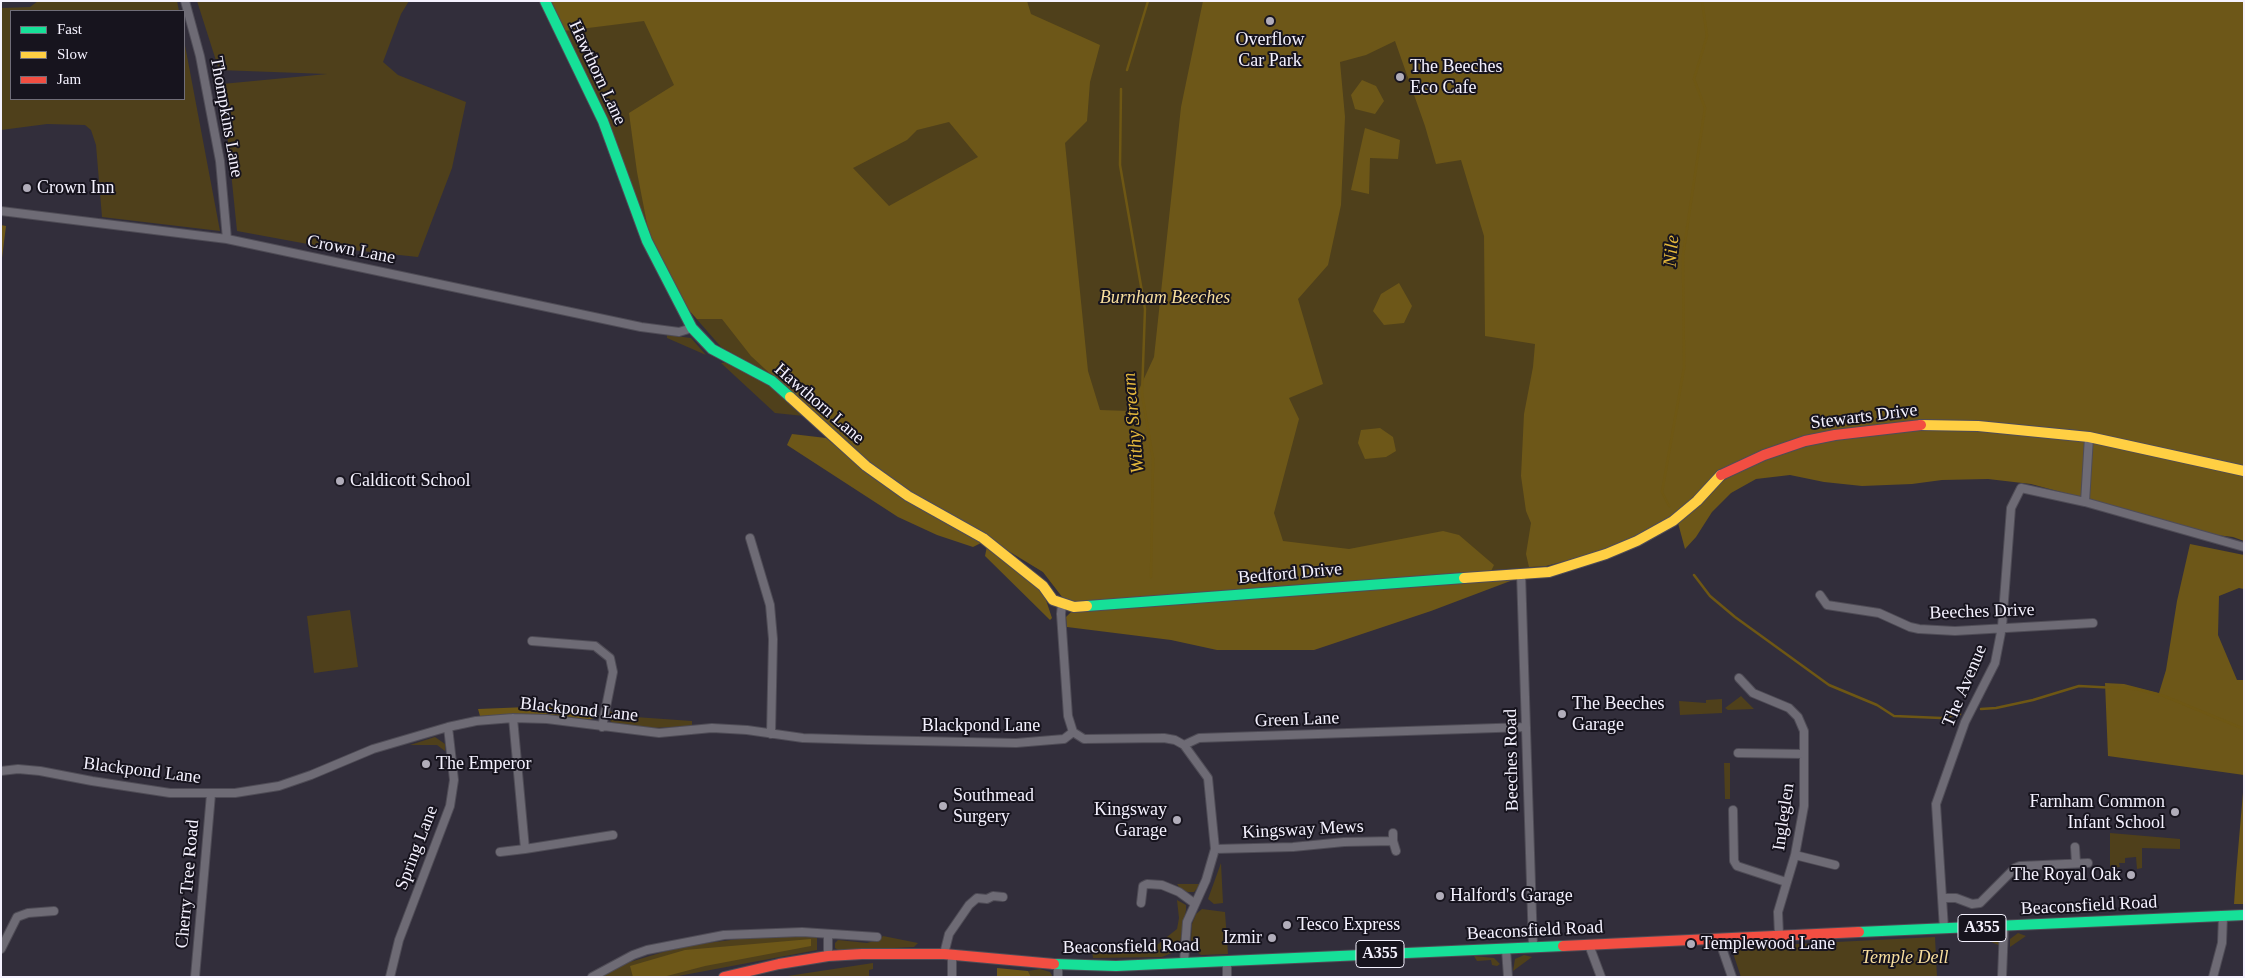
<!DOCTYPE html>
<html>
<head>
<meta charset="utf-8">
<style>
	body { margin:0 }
	#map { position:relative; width:2245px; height:978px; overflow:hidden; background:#322e3b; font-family:"Times New Roman",serif }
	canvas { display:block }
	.frame { position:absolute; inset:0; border:2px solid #f5f2ff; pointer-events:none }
	.legend { position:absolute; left:10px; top:10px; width:175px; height:90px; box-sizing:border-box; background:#17141e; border:1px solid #706d78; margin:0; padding:6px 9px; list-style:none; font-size:15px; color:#f5f2ff }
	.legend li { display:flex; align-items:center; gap:10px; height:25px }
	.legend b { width:25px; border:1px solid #706d78 }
</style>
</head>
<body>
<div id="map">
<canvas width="2245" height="978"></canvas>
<div class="frame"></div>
<ul class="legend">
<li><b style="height:6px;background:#16e098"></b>Fast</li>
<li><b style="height:6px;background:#ffcf43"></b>Slow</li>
<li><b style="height:6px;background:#f24e42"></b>Jam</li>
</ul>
</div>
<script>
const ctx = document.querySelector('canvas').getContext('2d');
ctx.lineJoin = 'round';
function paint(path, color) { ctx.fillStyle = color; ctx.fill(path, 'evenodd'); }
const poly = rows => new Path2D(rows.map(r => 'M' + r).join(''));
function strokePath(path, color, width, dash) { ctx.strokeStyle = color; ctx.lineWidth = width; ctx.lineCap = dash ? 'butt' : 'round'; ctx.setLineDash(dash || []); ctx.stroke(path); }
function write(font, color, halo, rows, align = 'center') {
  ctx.font = font + ' "Times New Roman",serif'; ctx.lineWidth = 4; ctx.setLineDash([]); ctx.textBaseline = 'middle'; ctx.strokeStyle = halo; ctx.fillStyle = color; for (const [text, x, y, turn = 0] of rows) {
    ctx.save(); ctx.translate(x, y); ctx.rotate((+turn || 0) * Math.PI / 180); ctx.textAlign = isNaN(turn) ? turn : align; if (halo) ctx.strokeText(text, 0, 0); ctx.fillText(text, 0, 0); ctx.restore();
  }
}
const green = poly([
	[38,1,177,1,179,11,11,11,11,99,184,99,184,40,220,231,102,217,96,145,91,130,85,125,47,124,1,130,1,8,30,7],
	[197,1,409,1,401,14,383,62,398,75,466,102,452,168,418,257,324,247,237,231,222,84,327,74,219,70],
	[551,1,2244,1,1809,436,1546,566,1387,578,1063,598,1043,572,857,454,772,375,721,347,687,308,650,239,618,152],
	[667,335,691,338,706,355,667,338],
	[728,362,765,382,804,416,775,413,721,363],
	[350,610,358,667,314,673,307,616],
	[1741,696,1754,709,1728,710,1725,708],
	[1722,699,1722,713,1680,715,1679,701,1706,703,1706,700],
	[610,711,613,713,635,717,692,721,692,726,652,728,623,725,612,723,608,717],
	[435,737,445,744,445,751,437,745,410,745],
	[1724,763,1730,763,1730,799,1725,799],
	[2110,833,2180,839,2180,849,2142,848,2142,868,2137,869,2136,857,2125,858,2125,863,2119,863,2120,867,2110,868],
	[1221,863,1223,903,1214,904,1208,899],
	[1177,884,1201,884,1194,892,1188,892,1181,890],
	[1177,900,1186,905,1186,910,1180,942,1174,952,1162,957,1093,958,1092,949,1153,948,1177,929,1179,918],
	[1202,909,1225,912,1228,954,1201,955,1195,950,1191,940,1192,924,1196,914],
	[2018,933,2026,936,2010,947,2010,939],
	[1996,934,2002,939,2003,947,1989,941,1989,935],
	[817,936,817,950,673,977,601,977,630,962,683,946,755,937],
	[883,936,918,943,914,947,840,951,835,948,835,943,838,940,867,943,880,939],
	[1935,937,1937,977,1741,977,1734,956,1738,947],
	[1524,955,1532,957,1513,971,1515,959],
	[1474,956,1494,958,1500,964,1497,966,1492,965,1491,960,1477,961],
	[873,963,873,969,869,970,869,977,781,977],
	[1040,969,1050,972,1053,977,1031,977,1028,971]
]);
const forest = poly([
	[551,1,1027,1,1031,14,1100,45,1090,82,1087,121,1065,143,1088,371,1100,410,1129,411,1154,357,1181,107,1203,1,2244,1,2244,467,2037,427,1842,430,1715,475,1692,502,1672,517,1631,541,1601,552,1546,566,1529,567,1526,554,1531,523,1526,511,1521,476,1524,414,1533,367,1535,344,1485,336,1484,236,1461,160,1436,164,1425,126,1395,41,1366,55,1340,62,1345,117,1341,205,1328,265,1298,299,1323,384,1289,398,1299,419,1274,513,1283,541,1349,549,1443,531,1459,535,1494,565,1491,571,1071,603,1063,598,1043,572,896,483,857,454,751,356,722,319,697,319,687,308,650,239,637,172,629,113,674,85,644,21,564,31],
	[949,122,978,157,889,206,853,168,907,140,917,130],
	[1362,80,1376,86,1384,101,1375,114,1355,109,1351,95],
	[1365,128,1400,140,1398,159,1370,158,1369,194,1351,190],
	[1,225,6,226,1,266],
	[1399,283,1412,306,1404,323,1384,325,1373,311,1381,294],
	[1380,428,1393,437,1396,451,1386,457,1365,459,1358,443,1361,430],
	[1924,429,1991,430,2092,442,2244,475,2244,541,2233,537,2191,532,2113,506,2031,484,1988,479,1942,480,1912,484,1862,486,1824,482,1790,475,1756,479,1731,493,1712,512,1696,537,1685,549,1678,523,1714,488,1738,469,1764,457,1822,441,1882,432],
	[792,434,826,438,861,467,892,490,981,543,973,547,937,535,898,517,787,445],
	[2190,544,2244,555,2244,589,2239,588,2219,596,2218,635,2237,680,2244,680,2244,775,2108,756,2105,683,2124,684,2159,693,2166,670,2177,601],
	[987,546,1025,574,1044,594,1052,618,1050,620,985,556],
	[1510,577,1513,580,1431,611,1314,650,1217,650,1171,640,1067,627,1066,617,1073,610],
	[552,706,592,711,595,709,598,712,598,717,587,720,551,715,480,716,478,709],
	[2244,781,2244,904,2234,904,2236,874],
	[811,939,811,946,705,966,663,977,633,977,630,966,685,950],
	[997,968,1028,971,1031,977,997,977]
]);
const stream = poly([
	[1127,70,1148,1],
	[1121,89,1120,165,1145,309,1142,394,1153,459,1151,577],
	[1669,506,1662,492,1684,368,1683,255,1705,108,1694,79,1707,36,1702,1],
	[1694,575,1710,596,1735,617,1829,685,1877,705,1894,716,1941,718,1960,714],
	[1981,709,1996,708,2033,700,2079,686,2136,689,2164,696,2244,729]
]);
const street = poly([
	[185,1,200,56,220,161,227,239],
	[1,211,227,239,641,327,679,332,692,328],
	[2085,502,2089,437],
	[750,538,770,605,773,639,771,734],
	[1521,573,1533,946],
	[1820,595,1827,605,1879,613,1910,627,1919,629,1955,631,2093,623],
	[1062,604,1061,614,1068,716,1073,732],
	[532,641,595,646,610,658,613,672,602,727],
	[1739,678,1753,693,1789,708,1798,717,1804,731,1804,806,1795,855,1778,912,1779,935],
	[1073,732,1084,739,1164,738,1175,740,1184,745,1199,738,1526,727],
	[1184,745,1208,778,1215,849,1206,880,1187,922,1184,962],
	[1738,753,1804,754],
	[1,771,18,769,40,771,92,781,170,793,235,793,279,786,311,775,373,749,448,727,476,721,513,718,547,719,659,733,712,728,747,730,803,738,868,740,1016,743,1064,739,1073,732],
	[1733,810,1734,861,1737,866,1786,882],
	[1393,841,1396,851],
	[2075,847,2076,863],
	[525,849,613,835],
	[1215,849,1293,847,1344,842,1393,841,1393,833],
	[500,852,525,849,513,718],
	[1795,855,1835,865],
	[1944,898,1956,898,1972,904,1980,903,2015,868,2020,866,2088,863],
	[1141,903,1143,886,1147,884,1162,885,1179,892,1194,903],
	[1944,929,1936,804,1965,722,1995,663,2002,627,2011,508,2021,488,2085,502,2244,547],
	[1721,938,1723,951,1732,977],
	[1589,945,1601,977],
	[1,949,17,917,28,913,54,911],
	[1506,949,1508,977],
	[944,954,949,934,969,905,977,898,987,899,993,896,1003,897],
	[828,956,828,934],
	[1227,962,1227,977],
	[1058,964,1058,977],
	[195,977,211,794],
	[390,977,399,940,450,806,454,780,448,727],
	[592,977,633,955,647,950,724,935,802,932,877,937],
	[952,977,952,955],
	[2002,977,2004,927],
	[2213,977,2222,943,2223,916]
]);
const fast = poly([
	[545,1,603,121,647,241,692,328,712,349,772,381,790,397],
	[1087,606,1464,578],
	[1859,932,2244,915],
	[1054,964,1116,966,1563,946]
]);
const slow = poly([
	[790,397,866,466,908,496,983,538,1043,586,1053,600,1074,607,1087,606],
	[1921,425,1978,426,2089,437,2244,471],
	[1464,578,1549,572,1606,554,1637,541,1673,521,1697,501,1721,475]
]);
const jam = poly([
	[1721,475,1764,455,1805,441,1835,435,1921,425],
	[1563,946,1859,932],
	[724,977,779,964,828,956,862,954,944,954,1054,964]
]);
const markers = [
	[1270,21,5,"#b1adba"],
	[1400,77,5,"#b1adba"],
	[27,188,5,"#b1adba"],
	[340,481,5,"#b1adba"],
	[1562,714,5,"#b1adba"],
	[426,764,5,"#b1adba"],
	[943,806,5,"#b1adba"],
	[2175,812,5,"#b1adba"],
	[1177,820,5,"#b1adba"],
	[2131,875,5,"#b1adba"],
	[1440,896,5,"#b1adba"],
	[1287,925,5,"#b1adba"],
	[1272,938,5,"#b1adba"],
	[1691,944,5,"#b1adba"]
];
const shields = [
	[1982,928,48],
	[1380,954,48]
];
const shieldNames = [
	["A355",1982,928],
	["A355",1380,954]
];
const poiNames = [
	["Overflow",1270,40,"center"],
	["Car Park",1270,61,"center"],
	["The Beeches",1410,67],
	["Eco Cafe",1410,88],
	["Crown Inn",37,188],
	["Caldicott School",350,481],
	["The Beeches",1572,704],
	["Garage",1572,725],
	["The Emperor",436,764],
	["Southmead",953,796],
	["Surgery",953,817],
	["Farnham Common",2165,802,"right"],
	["Infant School",2165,823,"right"],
	["Kingsway",1167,810,"right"],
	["Garage",1167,831,"right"],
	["The Royal Oak",2121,875,"right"],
	["Halford's Garage",1450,896],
	["Tesco Express",1297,925],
	["Izmir",1262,938,"right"],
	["Templewood Lane",1701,944]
];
const streetNames = [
	["Hawthorn Lane",597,73,65],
	["Thompkins Lane",226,117,80],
	["Crown Lane",351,250,11],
	["Hawthorn Lane",819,404,41],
	["Stewarts Drive",1864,417,-7],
	["Bedford Drive",1290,574,-5],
	["Beeches Drive",1982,612,-2],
	["The Avenue",1965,686,-67],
	["Blackpond Lane",579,710,6],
	["Green Lane",1297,720,-2],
	["Blackpond Lane",981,726],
	["Beeches Road",1512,760,-91],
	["Blackpond Lane",142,771,7],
	["Ingleglen",1784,817,-82],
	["Kingsway Mews",1303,830,-3],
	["Spring Lane",417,848,-69],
	["Cherry Tree Road",188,884,-85],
	["Beaconsfield Road",2089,906,-3],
	["Beaconsfield Road",1535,931,-3],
	["Beaconsfield Road",1131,947,-1]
];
const parkNames = [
	["Burnham Beeches",1165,298],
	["Temple Dell",1905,958]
];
const waterNames = [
	["Nile",1672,251,-85],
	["Withy Stream",1134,423,-95]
];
paint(green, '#4f401b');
paint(forest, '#6d5718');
strokePath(stream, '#6e5714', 2.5);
strokePath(street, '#4f4c56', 10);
strokePath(fast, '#4f4c56', 12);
strokePath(slow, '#4f4c56', 12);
strokePath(jam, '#4f4c56', 12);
strokePath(street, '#6e6b75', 8);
strokePath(fast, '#16e098', 10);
strokePath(slow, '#ffcf43', 10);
strokePath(jam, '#f24e42', 10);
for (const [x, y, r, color] of markers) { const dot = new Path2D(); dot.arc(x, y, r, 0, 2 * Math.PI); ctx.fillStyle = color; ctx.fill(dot); strokePath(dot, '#17141e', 2); }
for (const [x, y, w] of shields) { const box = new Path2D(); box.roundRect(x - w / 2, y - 13.5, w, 27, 4); ctx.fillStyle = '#17141e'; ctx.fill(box); strokePath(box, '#f5f2ff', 1); }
write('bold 16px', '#f5f2ff', null, shieldNames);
write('18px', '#f5f2ff', '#17141e', poiNames, 'left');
write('18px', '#f5f2ff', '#17141e', streetNames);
write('italic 18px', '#f8de9d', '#17141e', parkNames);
write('italic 19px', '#e6b93c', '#17141e', waterNames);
</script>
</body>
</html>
